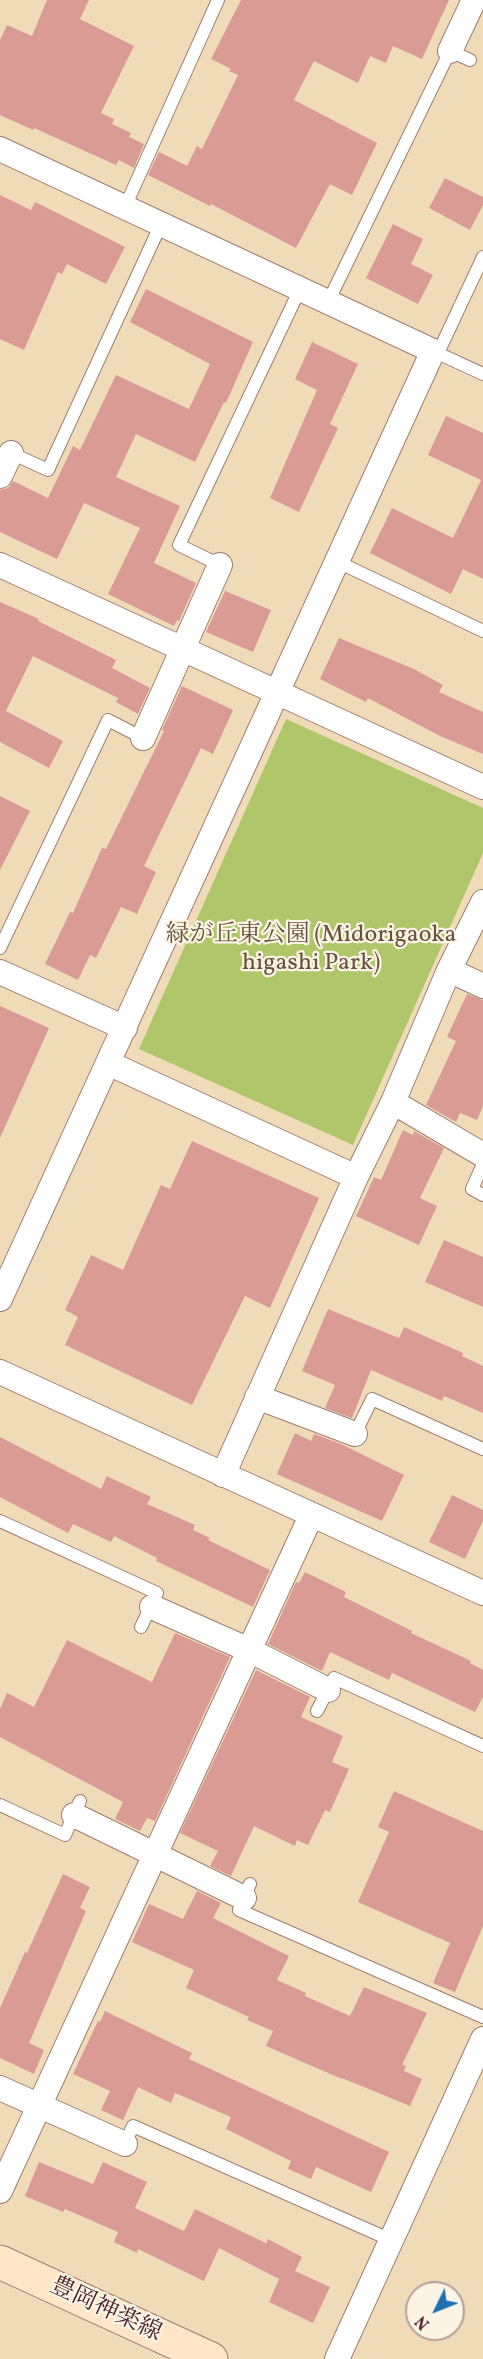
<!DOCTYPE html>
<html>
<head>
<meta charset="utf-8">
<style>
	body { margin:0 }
	#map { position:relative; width:483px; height:2359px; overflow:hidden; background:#f0dbb9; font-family:Vollkorn,serif }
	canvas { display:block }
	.north { position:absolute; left:405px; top:2281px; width:60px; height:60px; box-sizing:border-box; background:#fcf5e5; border:2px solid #b59f9b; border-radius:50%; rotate:227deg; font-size:16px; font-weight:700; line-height:24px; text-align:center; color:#4a1f2b }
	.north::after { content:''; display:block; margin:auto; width:21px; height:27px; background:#1f6fb2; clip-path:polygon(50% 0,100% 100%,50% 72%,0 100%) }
</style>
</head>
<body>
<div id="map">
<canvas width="483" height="2359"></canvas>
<div class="north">N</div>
</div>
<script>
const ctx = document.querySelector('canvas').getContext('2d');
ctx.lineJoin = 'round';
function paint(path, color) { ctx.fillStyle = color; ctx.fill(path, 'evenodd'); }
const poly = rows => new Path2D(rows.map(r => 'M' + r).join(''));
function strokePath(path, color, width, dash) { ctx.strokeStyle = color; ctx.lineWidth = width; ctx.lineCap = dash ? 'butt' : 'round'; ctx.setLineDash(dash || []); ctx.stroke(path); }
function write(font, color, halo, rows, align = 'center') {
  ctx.font = font + ' Vollkorn,"Noto Serif JP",serif'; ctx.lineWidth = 4.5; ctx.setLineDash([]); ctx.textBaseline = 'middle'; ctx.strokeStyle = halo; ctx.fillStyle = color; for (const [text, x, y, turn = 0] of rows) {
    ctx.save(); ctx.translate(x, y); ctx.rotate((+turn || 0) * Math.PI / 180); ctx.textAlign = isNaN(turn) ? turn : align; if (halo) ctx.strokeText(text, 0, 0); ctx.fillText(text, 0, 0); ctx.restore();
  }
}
const green = poly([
	[286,719,483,808,483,853,353,1145,139,1049]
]);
const building = poly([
	[47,0,89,0,80,19,134,46,101,113,114,119,112,124,131,133,129,137,144,144,134,168,119,160,116,165,34,128,33,130,0,115,0,40,7,25,32,36],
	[241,0,449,0,422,59,393,46,386,63,370,56,358,83,314,61,294,100,377,143,352,195,330,184,296,248,211,204,210,206,148,175,159,152,187,166,197,146,202,149,238,75,229,71,231,69,211,59],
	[445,178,483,197,483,205,470,230,429,208],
	[0,195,31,210,35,202,125,247,106,284,67,264,62,274,58,272,24,350,0,339],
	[393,224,423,239,411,264,433,275,418,304,366,278],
	[146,289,253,342,226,403,224,402,195,462,136,434,116,477,180,506,154,563,196,583,179,621,177,620,174,626,108,594,140,528,84,503,57,559,0,532,0,490,8,488,13,481,48,498,73,446,80,450,116,375,189,409,210,364,130,322],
	[312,342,358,364,330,424,338,428,299,512,270,498,317,390,295,379],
	[446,416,483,433,483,579,463,569,451,594,370,553,392,508,453,538,481,480,428,455],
	[225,591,271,610,253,652,206,632],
	[0,602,39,619,38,621,116,660,112,668,150,688,138,714,116,702,118,698,33,656,6,711,63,741,49,768,0,742],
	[339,638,414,669,443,685,439,692,483,712,483,754,440,736,368,698,366,702,320,679],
	[182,686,233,710,213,754,201,748,144,866,156,872,137,914,121,907,96,958,90,955,78,980,45,964,70,912,73,913,102,848,106,849,164,731,162,730],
	[0,796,30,811,0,870],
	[467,994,483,1000,483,1106,477,1120,460,1113,456,1122,426,1105,456,1041,447,1037],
	[0,1006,49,1028,0,1138],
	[403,1130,413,1135,414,1131,444,1148,420,1198,437,1206,419,1245,356,1216,374,1177,381,1180],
	[192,1141,319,1198,270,1308,245,1296,192,1405,65,1345,78,1317,65,1310,91,1255,123,1270,161,1185,170,1189],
	[444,1240,483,1257,483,1307,425,1282],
	[328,1309,399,1338,404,1327,463,1353,462,1356,483,1366,483,1413,444,1396,442,1401,371,1370,352,1418,325,1408,335,1385,302,1371],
	[295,1433,311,1441,314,1434,341,1444,404,1475,382,1521,277,1474],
	[0,1437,101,1489,107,1476,151,1497,147,1504,195,1525,193,1530,210,1538,208,1540,270,1570,253,1607,156,1561,157,1558,114,1536,111,1542,73,1524,68,1533,0,1497],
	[452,1495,483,1510,483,1521,465,1559,429,1542],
	[305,1572,346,1592,344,1597,412,1631,411,1633,471,1661,470,1663,483,1670,483,1697,475,1712,392,1673,389,1680,330,1652,322,1671,268,1644,296,1582,299,1583],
	[175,1633,230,1657,155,1821,147,1818,140,1831,115,1819,123,1802,0,1737,0,1709,7,1693,34,1707,67,1640,152,1682],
	[256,1670,310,1697,301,1717,343,1736,332,1762,349,1769,330,1812,325,1810,308,1845,297,1840,295,1846,254,1826,231,1876,210,1866,218,1851,180,1833],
	[394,1791,483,1831,483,1926,455,1992,433,1983,450,1943,358,1902,389,1832,378,1827],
	[63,1874,90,1887,80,1908,86,1911,29,2043,44,2050,34,2074,0,2058,0,2008,25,1952,27,1953],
	[197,1891,221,1903,213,1918,289,1956,277,1980,306,1993,305,1996,350,2016,364,1987,427,2013,402,2065,406,2066,404,2071,422,2079,410,2106,342,2078,342,2079,266,2046,273,2031,247,2020,249,2017,186,1988,194,1970,132,1942,149,1904,183,1919],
	[105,2011,192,2053,189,2059,389,2152,371,2192,316,2167,311,2179,288,2169,291,2161,226,2129,231,2117,175,2093,171,2103,138,2087,123,2120,101,2110,110,2091,73,2074,98,2021,100,2022],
	[39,2162,93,2184,103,2162,147,2182,135,2208,184,2231,195,2209,266,2243,268,2239,302,2257,295,2271,330,2287,313,2323,269,2302,279,2279,219,2248,204,2281,138,2249,137,2253,114,2242,118,2232,65,2209,63,2212,25,2196]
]);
const lane = poly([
	[125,207,218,0],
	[328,302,450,51,470,60],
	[433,351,483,374],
	[438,353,483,257],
	[11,453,48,470,161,224],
	[338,562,483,631],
	[220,565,179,545,300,289],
	[0,948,108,720,143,738],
	[483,1164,472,1189,483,1195],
	[355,1434,372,1399,483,1449],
	[0,1521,157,1593,141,1627],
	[317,1711,334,1678,483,1746],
	[0,1805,65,1835,80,1801],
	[250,1884,239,1910,483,2017],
	[125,2144,133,2126,391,2240]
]);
const street = poly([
	[450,51,474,0],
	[0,149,433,351,0,1299],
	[0,476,11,453],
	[0,565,483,787],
	[143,738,220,565],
	[449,970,483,986],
	[0,972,125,1028],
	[108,1063,356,1177],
	[393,1102,483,1155],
	[0,1372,483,1593],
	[257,1397,355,1434],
	[223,1475,356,1177,393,1102,449,970,483,902],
	[152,1607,249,1650,328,1690],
	[74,1815,244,1898],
	[0,2088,125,2144],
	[0,2191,311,1516],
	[337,2359,483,2039]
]);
const secondary = poly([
	[0,2262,211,2359]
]);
const parkNames = [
	["緑が丘東公園 (Midorigaoka",311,937],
	["higashi Park)",311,965]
];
const streetNames = [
	["豊岡神楽線",105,2311,25]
];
paint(green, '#b0c66b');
paint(building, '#db9b95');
strokePath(lane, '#9d7d72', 14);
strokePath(street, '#9d7d72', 26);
strokePath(secondary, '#9d7d72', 35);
strokePath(lane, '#fff', 12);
strokePath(street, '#fff', 24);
strokePath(secondary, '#fde5c5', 33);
write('24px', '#69513e', '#fcf5e5', parkNames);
write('24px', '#4a1f2b', '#fcf5e5', streetNames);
</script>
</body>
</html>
